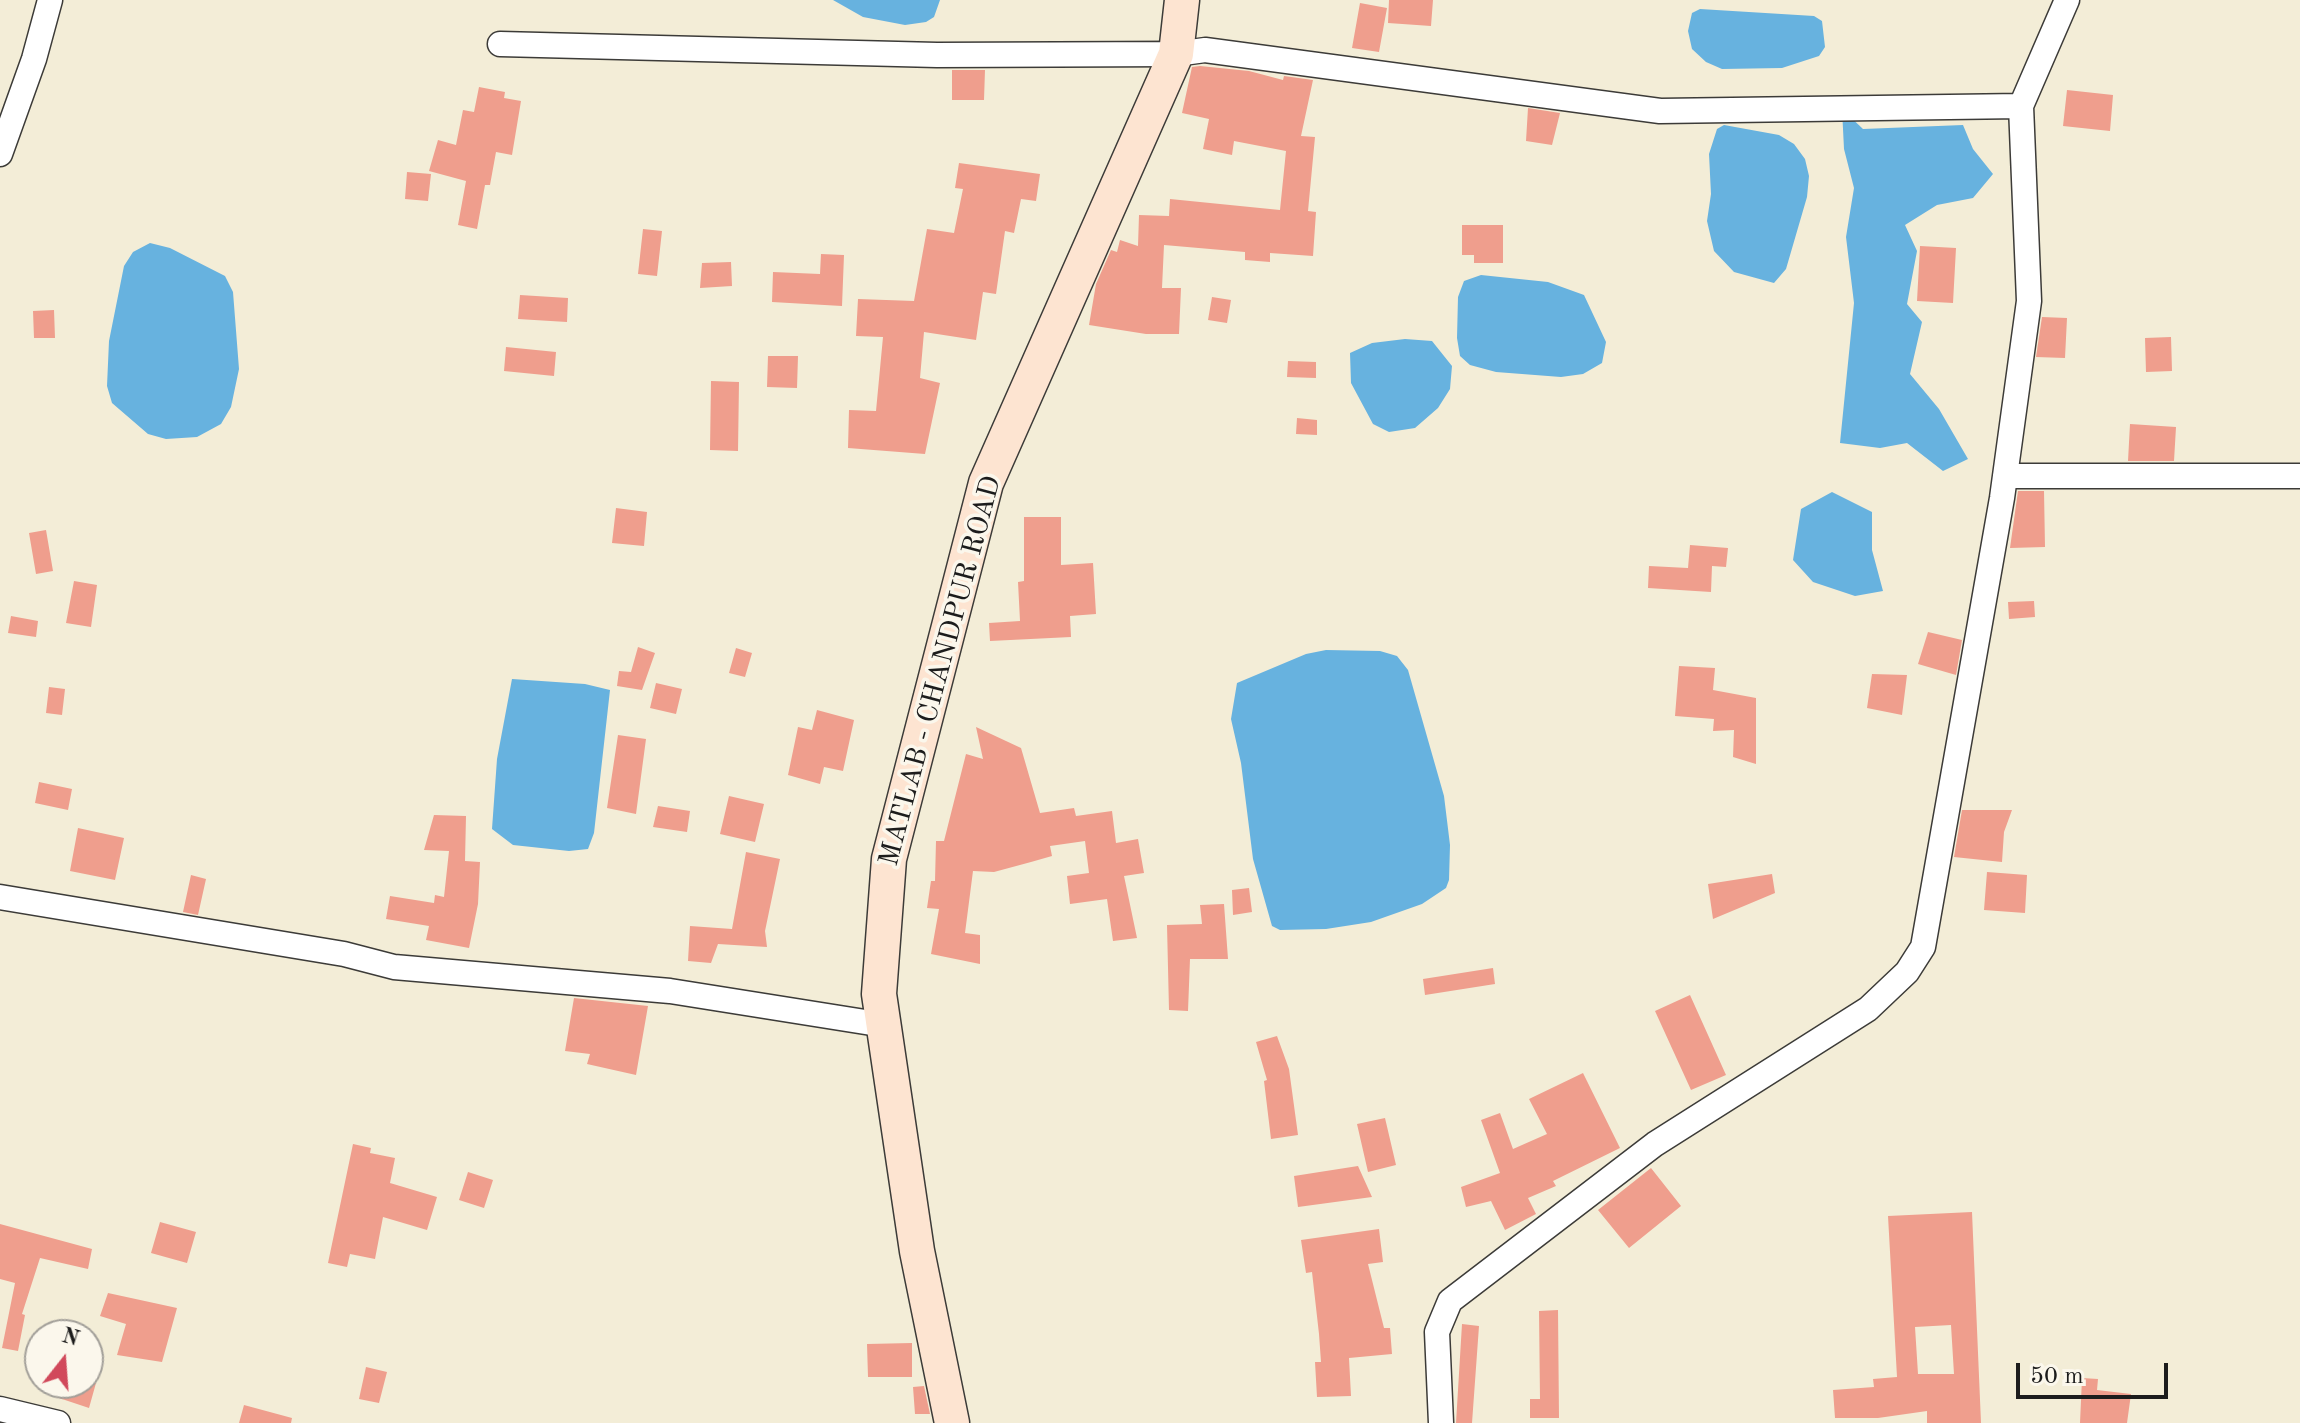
<!DOCTYPE html>
<html>
<head>
<meta charset="utf-8">
<style>
	body { margin:0 }
	#map { position:relative; width:2300px; height:1423px; overflow:hidden; background:#f3edd7; font-family:"Old Standard TT",serif }
	canvas { display:block }
	.north { position:absolute; left:24px; top:1319px; width:80px; height:80px; box-sizing:border-box; background:#fbf7ec; border:2px solid #a29f99; border-radius:50%; rotate:17deg; font-size:22px; font-weight:700; line-height:32px; text-align:center; color:#1c1c1c }
	.north::after { content:''; display:block; margin:auto; width:28px; height:36px; background:#d1495b; clip-path:polygon(50% 0,100% 100%,50% 72%,0 100%) }
	.scale { position:absolute; left:2016px; top:1363px; width:152px; height:36px; box-sizing:border-box; border:4px solid #1c1c1c; border-top:0; padding-left:10px; font-size:24px; line-height:28px; white-space:nowrap; color:#1c1c1c; -webkit-text-stroke:6px #fbf7ec; paint-order:stroke }
</style>
</head>
<body>
<div id="map">
<canvas width="2300" height="1423"></canvas>
<div class="north">N</div>
<div class="scale">50 m</div>
</div>
<script>
const ctx = document.querySelector('canvas').getContext('2d');
ctx.lineJoin = 'round';
function paint(path, color) { ctx.fillStyle = color; ctx.fill(path, 'evenodd'); }
const poly = rows => new Path2D(rows.map(r => 'M' + r).join(''));
function strokePath(path, color, width, dash) { ctx.strokeStyle = color; ctx.lineWidth = width; ctx.lineCap = dash ? 'butt' : 'round'; ctx.setLineDash(dash || []); ctx.stroke(path); }
function write(font, color, halo, rows, align = 'center') {
  ctx.font = font + ' "Old Standard TT",serif'; ctx.lineWidth = 7; ctx.setLineDash([]); ctx.textBaseline = 'middle'; ctx.strokeStyle = halo; ctx.fillStyle = color; for (const [text, x, y, turn = 0] of rows) {
    ctx.save(); ctx.translate(x, y); ctx.rotate((+turn || 0) * Math.PI / 180); ctx.textAlign = isNaN(turn) ? turn : align; if (halo) ctx.strokeText(text, 0, 0); ctx.fillText(text, 0, 0); ctx.restore();
  }
}
const water = poly([
	[833,0,940,0,934,17,926,22,905,25,863,17],
	[1700,9,1814,16,1822,21,1825,47,1819,56,1782,68,1722,69,1706,62,1692,49,1688,31,1692,13],
	[1842,109,1863,129,1963,125,1973,149,1993,174,1973,198,1937,205,1905,225,1917,251,1907,304,1922,322,1910,374,1939,409,1968,459,1943,471,1907,443,1880,448,1840,443,1854,303,1846,237,1854,188,1844,149],
	[1724,125,1779,135,1794,144,1805,159,1809,176,1807,197,1786,269,1774,283,1734,272,1714,251,1707,221,1711,194,1709,154,1717,129],
	[150,243,170,248,225,276,233,292,239,369,231,407,221,424,197,437,166,439,148,434,112,403,107,386,109,341,124,266,133,252],
	[1481,275,1548,282,1584,295,1606,342,1602,363,1583,374,1561,377,1496,372,1470,365,1460,356,1457,338,1458,297,1464,281],
	[1405,339,1432,341,1452,366,1450,389,1438,408,1415,428,1389,432,1373,424,1351,383,1350,353,1372,343],
	[1832,492,1872,512,1872,550,1883,591,1855,596,1813,582,1793,560,1801,509],
	[1326,650,1380,651,1397,656,1408,670,1444,796,1450,845,1449,880,1446,888,1422,904,1371,922,1326,929,1280,930,1272,926,1253,859,1241,763,1231,719,1237,683,1306,654],
	[512,679,585,684,610,690,594,833,588,849,569,851,513,845,492,829,497,759]
]);
const building = poly([
	[1389,0,1433,0,1431,26,1388,23],
	[1360,3,1387,8,1379,52,1352,48],
	[1200,66,1249,71,1283,80,1284,76,1313,80,1301,136,1315,137,1308,211,1316,212,1313,256,1270,253,1270,262,1245,260,1245,252,1164,245,1162,288,1181,288,1179,334,1146,334,1089,325,1096,284,1111,250,1117,252,1120,240,1138,246,1139,215,1169,216,1170,199,1280,210,1286,151,1234,141,1232,155,1203,149,1209,119,1182,113,1192,67],
	[952,70,985,70,984,100,952,100],
	[479,87,505,92,504,98,521,101,512,155,496,152,490,185,485,185,477,229,458,225,466,181,429,171,438,140,456,145,463,110,474,112],
	[2067,90,2113,95,2110,131,2063,126],
	[1528,108,1560,113,1552,145,1526,141],
	[959,163,1040,174,1036,201,1021,199,1014,233,1005,231,996,294,983,292,976,340,924,332,920,378,940,383,925,454,848,448,849,410,876,411,883,337,856,336,858,299,914,301,927,229,954,233,963,189,955,188],
	[407,172,431,174,428,201,405,199],
	[1462,225,1503,225,1503,263,1474,263,1474,255,1462,255],
	[643,229,662,231,657,276,638,274],
	[1920,246,1956,248,1953,303,1917,301],
	[821,254,844,255,842,306,772,302,773,272,820,274],
	[731,262,732,286,700,288,702,263],
	[520,295,568,298,567,322,518,319],
	[1212,297,1231,300,1227,323,1208,320],
	[54,310,55,338,34,338,33,311],
	[2042,317,2067,318,2065,358,2036,357],
	[2171,337,2172,371,2146,372,2145,338],
	[506,347,556,352,554,376,504,371],
	[768,356,798,356,797,388,767,387],
	[1288,361,1316,362,1316,378,1287,377],
	[711,381,739,382,738,451,710,450],
	[1297,418,1317,420,1317,435,1296,434],
	[2130,424,2176,427,2174,461,2128,461],
	[2018,491,2044,491,2045,547,2010,548],
	[616,508,647,512,644,546,612,543],
	[1024,517,1061,517,1061,565,1093,563,1096,614,1070,616,1071,637,990,641,989,623,1020,621,1018,582,1024,581],
	[46,530,53,571,36,574,29,533],
	[1690,545,1728,548,1726,567,1712,566,1711,592,1648,588,1649,566,1688,568],
	[74,581,97,585,91,627,66,623],
	[2034,601,2035,617,2009,619,2008,602],
	[11,616,38,621,36,637,8,633],
	[1928,632,1962,640,1956,675,1918,664],
	[638,647,655,653,642,690,617,686,619,671,631,672],
	[736,648,752,653,745,677,729,673],
	[1679,666,1715,668,1713,690,1756,698,1756,764,1733,757,1734,730,1713,731,1714,719,1675,716],
	[1872,674,1907,675,1902,715,1867,708],
	[656,683,682,689,676,714,650,708],
	[49,687,65,689,62,715,46,713],
	[817,710,854,720,843,771,824,767,820,784,788,775,798,727,812,730],
	[976,727,1021,748,1040,813,1074,808,1076,816,1112,811,1116,843,1138,839,1144,873,1124,876,1137,938,1113,941,1107,899,1070,904,1067,876,1089,873,1085,841,1050,846,1052,856,1031,862,994,872,973,871,965,933,980,935,980,964,931,954,939,909,927,908,931,881,935,881,936,841,944,841,966,754,983,759],
	[618,735,646,739,636,814,607,808],
	[39,782,72,789,68,810,35,803],
	[729,796,764,804,755,842,720,834],
	[658,806,690,811,687,832,653,827],
	[1962,810,2012,810,2004,832,2002,862,1954,857],
	[434,815,466,816,465,861,480,862,478,904,469,948,426,940,429,926,386,919,390,896,434,903,435,895,444,897,449,851,424,850],
	[78,828,124,838,115,880,70,871],
	[746,852,780,859,765,931,767,947,718,944,711,963,688,961,690,926,732,929],
	[1987,872,2027,875,2025,913,1984,910],
	[1772,874,1775,893,1713,919,1708,884],
	[191,875,206,879,198,915,183,912],
	[1249,888,1252,912,1233,915,1232,890],
	[1224,904,1228,959,1190,959,1188,1011,1169,1010,1167,925,1202,924,1200,905],
	[1493,968,1495,984,1425,995,1423,979],
	[1690,995,1726,1075,1691,1090,1655,1011],
	[574,998,648,1006,636,1075,587,1064,590,1054,565,1051],
	[1277,1036,1289,1069,1298,1135,1271,1139,1264,1081,1267,1080,1256,1042],
	[1583,1073,1620,1148,1553,1181,1556,1186,1528,1198,1536,1214,1505,1230,1491,1201,1466,1207,1461,1187,1500,1173,1481,1120,1500,1113,1513,1149,1547,1134,1529,1099],
	[1385,1118,1396,1165,1368,1172,1357,1124],
	[353,1144,371,1148,370,1153,395,1158,390,1183,437,1197,427,1230,383,1217,375,1259,350,1254,347,1267,328,1263],
	[1358,1166,1372,1197,1298,1207,1294,1176],
	[1651,1168,1681,1206,1629,1248,1598,1210],
	[468,1172,493,1180,484,1208,459,1200],
	[1972,1212,1981,1423,1927,1423,1927,1411,1878,1418,1835,1418,1833,1390,1874,1387,1873,1379,1897,1377,1888,1216],
	[1951,1325,1954,1374,1918,1374,1915,1327],
	[160,1222,196,1232,187,1263,151,1253],
	[0,1224,92,1249,88,1269,40,1258,22,1314,25,1315,18,1351,2,1348,15,1283,0,1279],
	[1379,1229,1383,1262,1368,1264,1384,1328,1390,1328,1392,1354,1349,1358,1351,1396,1317,1397,1315,1362,1321,1362,1319,1334,1312,1272,1306,1273,1301,1240],
	[108,1293,177,1308,162,1362,117,1355,126,1324,100,1316],
	[1558,1310,1559,1418,1530,1418,1530,1399,1540,1399,1539,1311],
	[1462,1324,1479,1326,1472,1423,1456,1423],
	[912,1343,912,1377,868,1377,867,1344],
	[366,1367,387,1372,379,1403,359,1399],
	[2082,1378,2098,1379,2097,1390,2131,1394,2127,1423,2080,1423],
	[60,1383,96,1383,89,1408,56,1397],
	[924,1386,930,1414,915,1414,913,1387],
	[244,1405,292,1418,291,1423,239,1423]
]);
const street = poly([
	[500,44,937,55,1176,54,1205,50,1660,111,2021,106],
	[0,154,34,59,50,0],
	[2005,476,2300,476],
	[0,897,344,954,394,967,670,991,884,1025],
	[0,1409,58,1423],
	[1441,1423,1437,1332,1450,1301,1655,1144,1868,1009,1907,972,1923,947,2002,498,2029,301,2021,106,2067,0]
]);
const secondary = poly([
	[952,1423,917,1251,879,994,889,859,986,483,1176,54,1182,0]
]);
const streetNames = [
	["MATLAB - CHANDPUR ROAD",941,671,-75]
];
paint(water, '#67b2df');
paint(building, '#ef9e8d');
strokePath(street, '#3c3b38', 27);
strokePath(secondary, '#3c3b38', 37);
strokePath(street, '#fff', 24);
strokePath(secondary, '#fde4d1', 34);
write('28px', '#1c1c1c', '#fbf7ec', streetNames);
</script>
</body>
</html>
